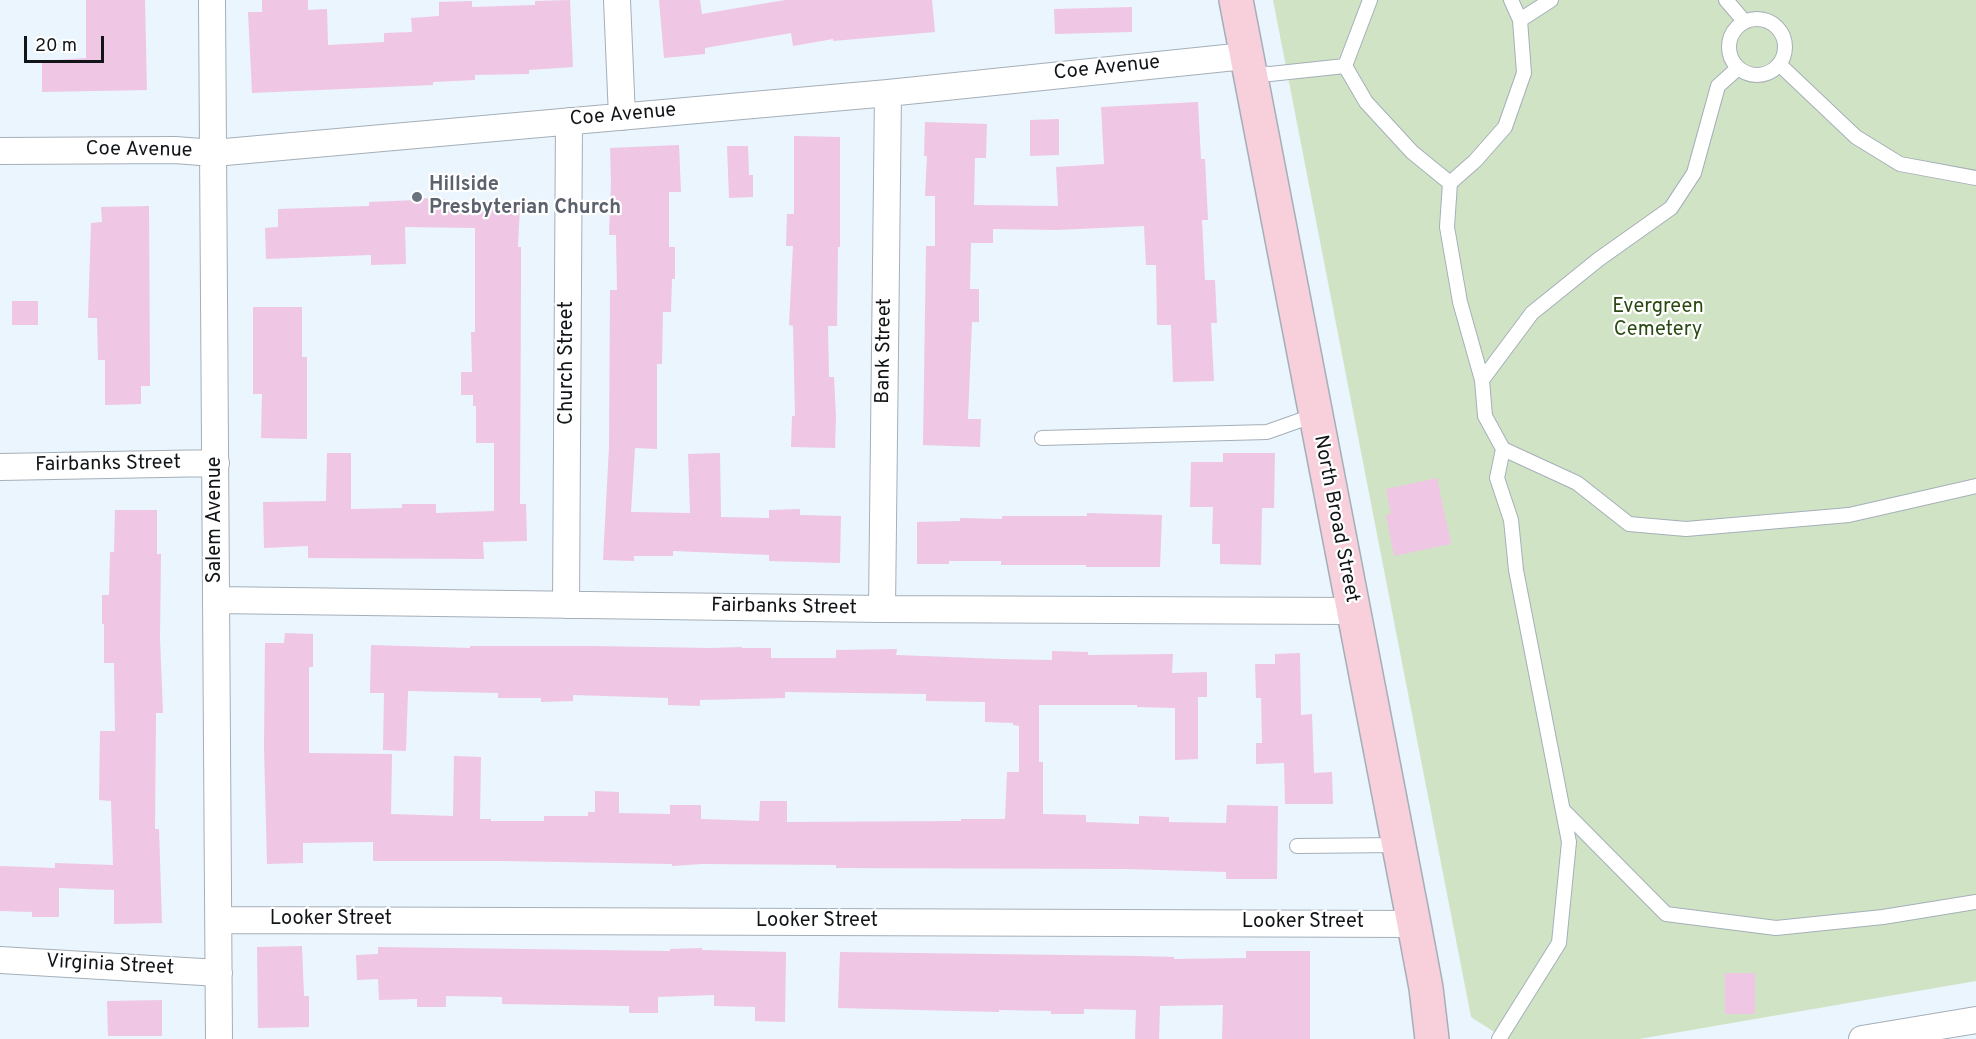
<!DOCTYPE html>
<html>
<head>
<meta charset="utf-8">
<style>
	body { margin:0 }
	#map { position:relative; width:1976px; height:1039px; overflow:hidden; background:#eaf5fe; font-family:Overpass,sans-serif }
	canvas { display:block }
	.scale { position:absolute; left:24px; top:36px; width:80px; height:27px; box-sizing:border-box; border:3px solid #111518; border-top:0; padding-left:8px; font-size:18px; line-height:21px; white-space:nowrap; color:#111518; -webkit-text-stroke:4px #fff; paint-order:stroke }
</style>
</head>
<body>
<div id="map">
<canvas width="1976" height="1039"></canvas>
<div class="scale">20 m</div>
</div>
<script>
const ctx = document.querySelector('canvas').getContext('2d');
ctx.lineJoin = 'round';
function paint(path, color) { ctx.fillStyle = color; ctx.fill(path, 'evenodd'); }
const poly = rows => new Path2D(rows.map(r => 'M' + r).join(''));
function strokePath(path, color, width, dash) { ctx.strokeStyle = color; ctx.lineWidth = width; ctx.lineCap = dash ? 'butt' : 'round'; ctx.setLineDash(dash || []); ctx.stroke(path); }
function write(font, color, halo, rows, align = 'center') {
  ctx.font = font + ' Overpass,sans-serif'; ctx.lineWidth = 4.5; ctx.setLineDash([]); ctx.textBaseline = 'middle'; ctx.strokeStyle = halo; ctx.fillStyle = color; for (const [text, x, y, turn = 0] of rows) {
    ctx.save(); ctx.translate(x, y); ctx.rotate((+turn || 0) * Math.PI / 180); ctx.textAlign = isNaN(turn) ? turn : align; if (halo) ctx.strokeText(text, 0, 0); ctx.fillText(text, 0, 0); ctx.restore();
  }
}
const green = poly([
	[1273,0,1976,0,1976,981,1639,1039,1505,1039,1471,1017]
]);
const building = poly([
	[86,0,145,0,147,90,42,92,42,61,86,58],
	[262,0,308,0,308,10,327,9,328,45,384,42,384,33,412,32,411,18,439,16,439,2,472,1,472,7,535,5,535,1,570,0,573,67,529,70,529,74,475,75,475,80,433,82,433,85,252,93,248,12,262,12],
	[659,0,700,0,702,14,785,0,932,0,935,32,833,41,833,39,793,46,791,33,705,48,705,54,664,58],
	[1132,7,1132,32,1055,34,1054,9],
	[1198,102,1201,159,1205,159,1208,220,1202,220,1205,280,1215,280,1217,323,1211,323,1214,381,1173,382,1171,325,1157,325,1156,265,1146,265,1144,226,1056,230,993,229,993,243,971,243,970,289,979,289,979,322,972,322,968,419,981,419,980,447,923,445,926,246,935,246,935,196,925,196,927,156,924,156,925,122,987,124,986,158,975,158,974,205,1058,206,1056,167,1104,164,1101,107],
	[1059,119,1059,155,1030,156,1030,120],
	[794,136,840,137,840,247,838,247,837,326,828,326,829,377,834,377,836,417,835,448,791,447,792,416,795,416,793,326,789,325,793,246,786,246,787,214,794,214],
	[679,145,681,192,669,192,669,247,675,247,675,279,672,279,671,312,663,312,662,364,657,364,657,449,635,448,631,512,690,513,688,454,720,453,721,517,769,518,769,510,800,509,800,515,841,516,840,563,769,561,769,555,673,551,673,556,634,556,634,561,603,560,609,447,610,290,617,290,616,235,609,235,611,183,610,148],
	[727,146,748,146,749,175,753,175,753,197,729,198],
	[418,198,445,199,445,204,520,205,518,247,521,247,521,285,520,504,526,504,527,541,483,542,484,559,308,558,308,546,264,548,263,502,326,501,327,453,351,453,351,509,402,508,402,504,436,504,436,513,494,511,494,443,476,443,476,406,473,406,473,395,461,395,461,372,472,372,471,332,475,332,475,228,405,227,406,264,371,265,371,255,266,259,265,228,278,227,278,209,369,206,369,202,417,200],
	[149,206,150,386,141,386,141,404,105,405,105,360,98,360,97,318,88,318,91,223,102,222,101,207],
	[12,301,38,301,38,325,12,325],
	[253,307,302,307,302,357,307,357,307,439,261,438,262,394,253,394],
	[1223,453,1275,453,1274,508,1262,508,1261,565,1220,564,1220,544,1212,544,1213,507,1190,507,1191,462,1223,462],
	[1437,478,1451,544,1394,556,1386,515,1391,514,1386,489],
	[115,510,157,510,157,554,161,554,160,638,163,713,156,713,155,829,159,829,162,923,114,924,114,890,59,888,59,917,32,917,32,912,0,911,0,866,55,868,55,863,113,865,111,801,99,800,100,731,115,731,114,663,104,663,104,624,102,624,102,595,109,595,110,552,114,552],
	[1087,513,1162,515,1160,567,1086,567,1086,565,1001,565,1001,561,949,561,949,564,917,564,917,522,960,521,960,518,1002,519,1002,516,1087,516],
	[285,633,313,634,313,667,309,667,309,753,392,754,391,814,453,816,454,756,481,757,480,819,491,819,491,821,544,821,544,816,588,816,588,812,595,812,595,791,619,792,619,813,670,814,670,805,701,805,701,819,759,821,760,801,787,801,787,822,961,821,961,819,1005,819,1007,772,1019,772,1019,726,1013,725,1013,723,985,722,985,702,926,701,926,694,785,692,785,698,700,700,700,706,668,705,668,698,573,695,573,701,541,702,541,698,498,698,498,693,408,691,406,751,383,750,384,693,370,693,371,645,470,648,470,646,592,646,710,648,742,647,742,648,771,648,771,658,836,658,836,650,897,649,896,655,1001,659,1052,660,1052,651,1088,652,1088,655,1173,654,1172,673,1207,672,1207,697,1198,697,1198,759,1175,760,1175,708,1137,707,1137,705,1039,705,1039,762,1043,762,1043,814,1086,815,1086,822,1139,824,1139,816,1169,817,1169,822,1226,823,1227,805,1278,806,1277,879,1226,879,1226,872,1126,869,836,868,836,865,702,864,672,866,672,864,503,861,373,861,373,842,303,843,303,863,267,864,264,747,265,643,284,643],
	[1300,653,1301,715,1312,714,1314,773,1332,772,1333,804,1285,804,1284,763,1256,764,1256,743,1262,743,1261,698,1256,698,1255,664,1275,664,1275,654],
	[302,946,304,996,309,996,309,1027,258,1028,257,947],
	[378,947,670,951,670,949,702,948,702,950,786,952,785,1022,755,1021,755,1007,714,1006,714,995,658,997,658,1013,629,1013,629,1006,502,1004,502,997,446,996,446,1007,417,1007,417,999,379,1000,378,979,357,980,356,955,378,954],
	[1246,951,1310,951,1310,1039,1222,1039,1223,1005,1160,1006,1159,1039,1135,1039,1136,1010,1084,1009,1084,1014,1051,1014,1051,1011,999,1010,999,1012,838,1008,840,952,1141,956,1174,957,1174,959,1246,958],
	[1725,973,1755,973,1755,1014,1725,1014],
	[162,1000,162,1036,108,1036,107,1001]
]);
const lane = poly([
	[1726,0,1744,21],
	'1729 47a28 28 0 1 1 56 0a28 28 0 1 1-56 0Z',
	[1520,20,1551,0],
	[1779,64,1856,137,1900,164,1976,178],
	[1345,66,1370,0],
	[1251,73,1270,74,1345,66,1366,102,1412,152,1450,183,1447,227,1460,302,1482,380,1485,416,1503,449,1497,478,1511,520,1516,570,1569,842,1559,943,1499,1039],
	[1450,183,1475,161,1505,127,1524,73,1520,20,1511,0],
	[1482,380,1532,313,1599,259,1671,208,1694,173,1718,86,1738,68],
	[1042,438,1267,432,1315,415],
	[1503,449,1577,483,1629,524,1686,529,1849,515,1976,486],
	[1563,810,1666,914,1776,928,1883,917,1976,902],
	[1297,846,1399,845]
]);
const street = poly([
	[212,0,219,1039],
	[617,0,622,117],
	[0,151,175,150,214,153,888,93,1245,56],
	[0,467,216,463],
	[216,600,882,609,1353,611],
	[566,605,569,121],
	[882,609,888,93],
	[219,920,1414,924],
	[0,960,219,973],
	[1862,1039,1976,1020]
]);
const secondary = poly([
	[1236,0,1414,924,1426,988,1432,1039]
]);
const markers = [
	[417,197,6,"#6b7280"]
];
const streetNames = [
	["Coe Avenue",1107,69,-6],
	["Coe Avenue",623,116,-5],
	["Coe Avenue",139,151,1],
	["Bank Street",885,351,-89],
	["Church Street",568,363,-90],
	["Fairbanks Street",108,465,-1],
	["North Broad Street",1335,519,79],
	["Salem Avenue",216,520,-90],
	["Fairbanks Street",784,608,1],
	["Looker Street",331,920],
	["Looker Street",817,922],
	["Looker Street",1303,923],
	["Virginia Street",110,966,3]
];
const worshipNames = [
	["Hillside",429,186],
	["Presbyterian Church",429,209]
];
const parkNames = [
	["Evergreen",1658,308],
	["Cemetery",1658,331]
];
paint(green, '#d0e4c5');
paint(building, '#efc6e4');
strokePath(lane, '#a5afb8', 16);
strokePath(street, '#a5afb8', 28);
strokePath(secondary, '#a5afb8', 36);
strokePath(lane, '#fff', 14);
strokePath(street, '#fff', 26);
strokePath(secondary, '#f8d0db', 33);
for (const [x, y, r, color] of markers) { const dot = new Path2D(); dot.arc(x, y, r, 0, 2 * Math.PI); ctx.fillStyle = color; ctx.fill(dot); strokePath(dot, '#fff', 2); }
write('20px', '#111518', '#fff', streetNames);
write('bold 20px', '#5b616d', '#fff', worshipNames, 'left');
write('20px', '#294911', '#fff', parkNames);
</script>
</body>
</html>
